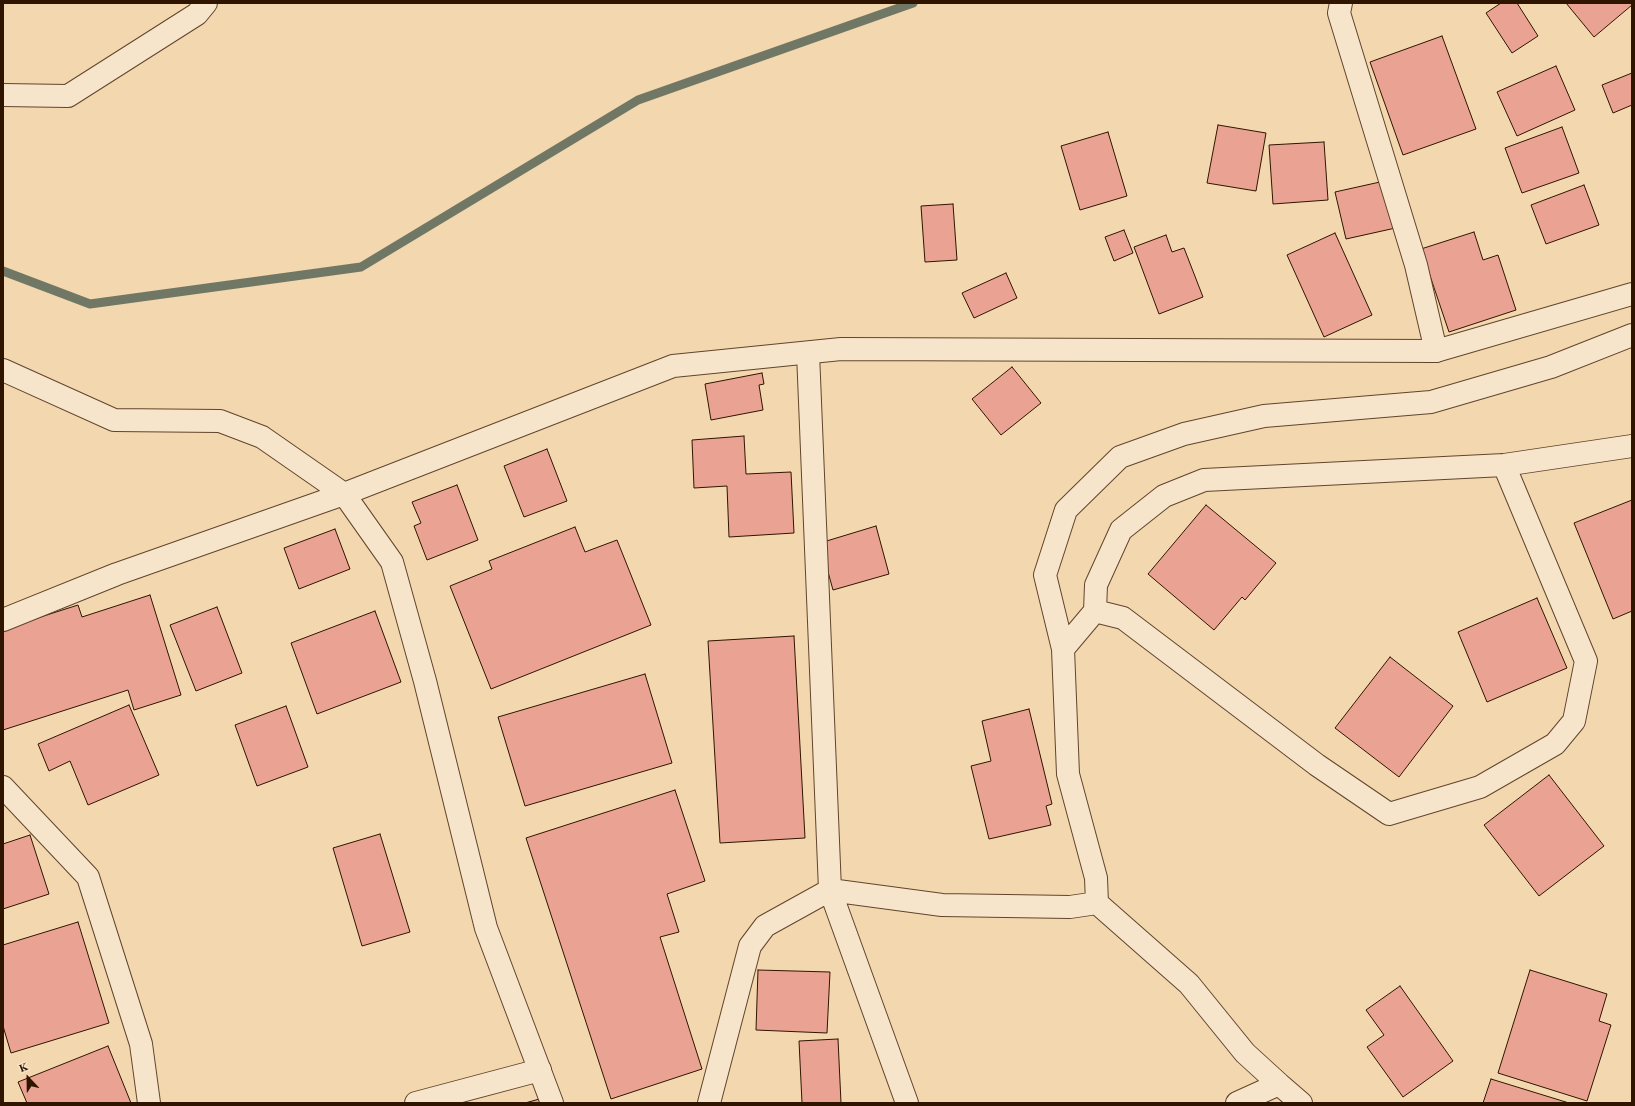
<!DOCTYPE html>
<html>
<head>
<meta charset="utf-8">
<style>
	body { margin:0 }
	#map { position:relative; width:1635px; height:1106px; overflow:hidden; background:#f3d7af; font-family:"EB Garamond",serif }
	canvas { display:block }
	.frame { position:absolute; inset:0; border:4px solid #2f1400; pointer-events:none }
	.north { position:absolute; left:8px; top:1058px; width:40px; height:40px; -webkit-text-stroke:3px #f7e5cb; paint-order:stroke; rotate:338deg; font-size:11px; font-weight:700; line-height:16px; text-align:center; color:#2f1400 }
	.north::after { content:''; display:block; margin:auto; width:14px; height:18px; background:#2f1400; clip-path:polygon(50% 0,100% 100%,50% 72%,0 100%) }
</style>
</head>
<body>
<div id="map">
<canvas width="1635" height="1106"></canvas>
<div class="frame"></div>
<div class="north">K</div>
</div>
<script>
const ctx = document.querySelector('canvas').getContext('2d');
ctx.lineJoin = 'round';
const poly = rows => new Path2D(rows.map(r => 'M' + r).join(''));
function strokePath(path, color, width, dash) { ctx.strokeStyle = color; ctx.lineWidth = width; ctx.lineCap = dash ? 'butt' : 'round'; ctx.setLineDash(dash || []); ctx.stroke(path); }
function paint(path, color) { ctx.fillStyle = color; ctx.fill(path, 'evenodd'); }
const stream = poly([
	[3,271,90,304,361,267,638,100,913,3]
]);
const building = poly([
	[1501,3,1517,3,1538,36,1512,53,1486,13,1501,3],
	[1566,3,1632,3,1632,5,1594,37,1566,3],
	[1442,36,1476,129,1403,155,1370,62,1442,36],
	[1556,66,1575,110,1517,136,1497,92,1556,66],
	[1632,73,1632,105,1613,113,1602,85,1632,73],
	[1218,125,1266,133,1256,191,1207,183,1218,125],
	[1562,127,1579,173,1522,193,1505,148,1562,127],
	[1108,132,1127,196,1080,210,1061,146,1108,132],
	[1324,142,1328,200,1273,204,1269,145,1324,142],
	[1389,180,1400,227,1346,239,1335,192,1389,180],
	[1584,185,1599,225,1546,244,1531,205,1584,185],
	[953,204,957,260,925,262,921,206,953,204],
	[1124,230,1133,253,1114,261,1105,237,1124,230],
	[1474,232,1483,260,1498,255,1516,310,1449,332,1421,249,1474,232],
	[1335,233,1372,315,1324,337,1287,255,1335,233],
	[1166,235,1172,252,1184,248,1203,297,1159,314,1134,247,1166,235],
	[1006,273,1017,298,974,318,962,293,1006,273],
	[1012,367,1041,403,1001,435,972,399,1012,367],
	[762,373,764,384,759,385,763,410,711,420,705,384,762,373],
	[744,436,746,474,791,472,794,533,729,537,727,486,694,488,692,440,744,436],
	[547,449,567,501,524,517,504,466,547,449],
	[457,485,478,540,427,560,414,526,421,523,412,502,457,485],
	[1632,500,1632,611,1613,619,1574,523,1632,500],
	[1206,505,1276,563,1245,600,1242,597,1214,630,1148,574,1206,505],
	[876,526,889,574,833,590,820,543,876,526],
	[575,527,585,552,617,540,651,625,491,689,450,586,492,569,489,561,575,527],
	[335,529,350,569,299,589,284,548,335,529],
	[150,595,181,695,134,710,128,690,3,730,3,629,78,605,82,617,150,595],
	[1537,598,1567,668,1487,702,1458,632,1537,598],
	[217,607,242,673,196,691,170,625,217,607],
	[375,611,401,682,317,714,291,643,375,611],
	[794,636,805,838,720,843,708,641,794,636],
	[1390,657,1453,706,1399,777,1335,728,1390,657],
	[645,674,672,763,525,806,498,717,645,674],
	[129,705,159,775,88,805,70,761,49,771,38,744,129,705],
	[286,706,308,767,257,786,235,725,286,706],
	[1029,709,1052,804,1046,806,1051,825,989,839,971,766,991,761,982,721,1029,709],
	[1549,775,1604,846,1539,896,1484,825,1549,775],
	[675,790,705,881,667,894,679,932,660,937,702,1069,611,1099,526,838,675,790],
	[380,834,410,932,362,946,333,848,380,834],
	[30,835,49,894,3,909,3,844,30,835],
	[78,922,109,1023,11,1053,3,1026,3,945,78,922],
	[758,970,830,972,827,1033,756,1030,758,970],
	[1530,970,1607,994,1599,1021,1611,1025,1587,1101,1498,1073,1530,970],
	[1400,986,1453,1061,1403,1097,1367,1047,1384,1035,1366,1010,1400,986],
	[838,1039,841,1103,802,1103,799,1041,838,1039],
	[108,1046,131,1103,27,1103,18,1082,108,1046],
	[1491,1079,1569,1103,1483,1103,1491,1079],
	[543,1098,545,1103,525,1103,543,1098]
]);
const minor = poly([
	[1341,3,1339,13,1416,265,1436,351],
	[3,95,68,96,197,14,206,3],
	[808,353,830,890,907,1103],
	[1095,611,1123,618,1317,765,1389,814,1480,787,1555,744,1574,721,1586,661,1504,465],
	[3,620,117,574,344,494],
	[1063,649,1095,611,1096,585,1121,530,1164,496,1204,480,1504,465,1632,446],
	[3,787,88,877,141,1044,149,1103],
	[1279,1084,1245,1053,1189,984,1097,903,1096,878,1068,774,1063,649,1045,575,1066,510,1120,457,1184,434,1264,416,1431,402,1551,367,1632,335],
	[416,1103,540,1070],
	[709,1103,750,946,765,926,830,890,942,905,1070,907,1097,903],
	[1237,1103,1279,1084,1301,1103]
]);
const tertiary = poly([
	[3,370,114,420,220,421,262,437,344,494,392,562,425,681,486,928,552,1103],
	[344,494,673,366,841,349,1436,351,1632,294]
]);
strokePath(stream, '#707865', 9);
paint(building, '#eaa393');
strokePath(building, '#2f1400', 1);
strokePath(minor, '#60452c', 24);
strokePath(tertiary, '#60452c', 24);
strokePath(minor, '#f7e5cb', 22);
strokePath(tertiary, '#f7e5cb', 22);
</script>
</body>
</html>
